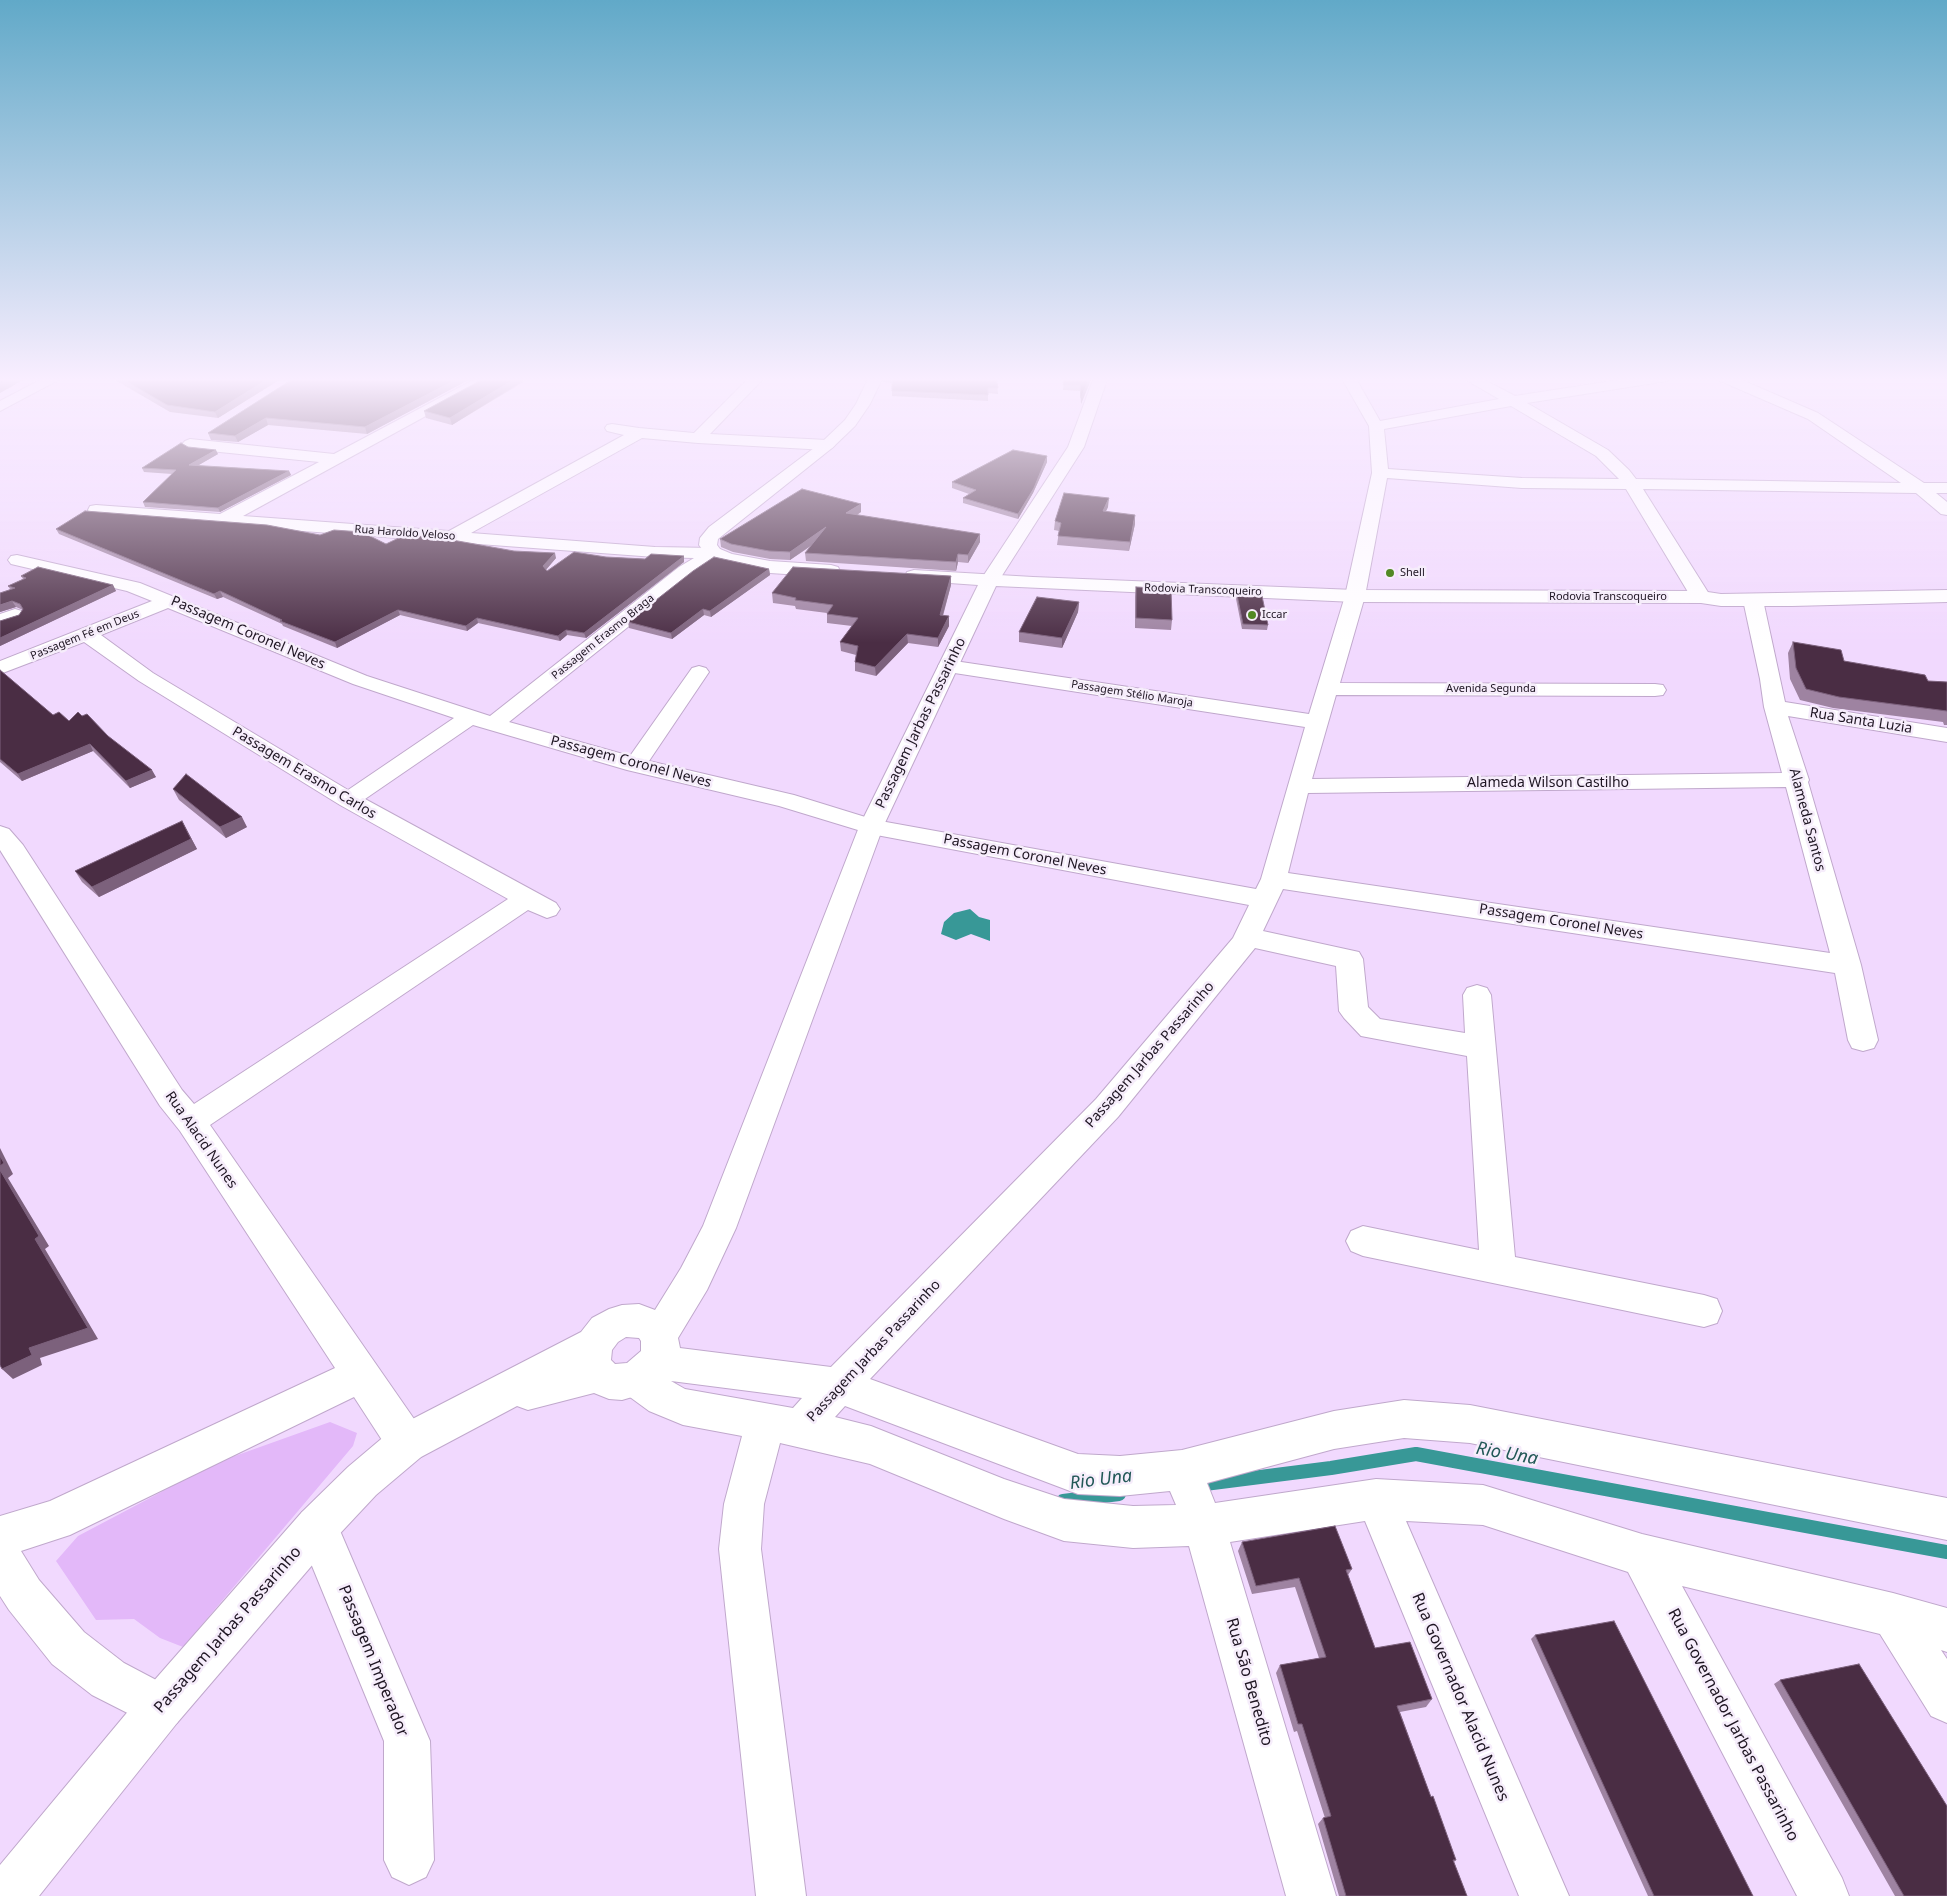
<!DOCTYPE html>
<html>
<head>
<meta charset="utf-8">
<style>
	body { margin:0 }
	canvas { display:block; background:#f1d9fe }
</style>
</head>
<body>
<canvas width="1947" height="1896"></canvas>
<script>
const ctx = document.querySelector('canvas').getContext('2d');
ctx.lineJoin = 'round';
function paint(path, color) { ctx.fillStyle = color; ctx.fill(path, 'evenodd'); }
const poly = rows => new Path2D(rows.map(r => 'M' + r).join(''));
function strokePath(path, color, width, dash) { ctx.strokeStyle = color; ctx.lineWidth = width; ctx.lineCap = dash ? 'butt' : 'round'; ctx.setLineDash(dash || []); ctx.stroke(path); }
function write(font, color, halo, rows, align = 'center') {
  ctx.font = font + ' "Noto Sans",sans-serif'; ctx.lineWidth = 5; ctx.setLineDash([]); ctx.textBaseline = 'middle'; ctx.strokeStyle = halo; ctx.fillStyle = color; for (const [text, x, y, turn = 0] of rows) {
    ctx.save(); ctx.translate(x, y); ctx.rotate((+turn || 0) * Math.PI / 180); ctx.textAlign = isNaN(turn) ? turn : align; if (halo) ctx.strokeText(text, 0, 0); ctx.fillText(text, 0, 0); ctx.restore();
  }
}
const green = poly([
	[330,1422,357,1433,353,1446,183,1647,160,1638,134,1619,96,1620,56,1561,78,1536,218,1462]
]);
const water = poly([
	[970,909,979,917,990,920,990,941,971,934,956,940,941,934,944,922,954,913]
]);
const stream = poly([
	[1197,1485,1331,1468,1416,1454,1947,1552],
	[1063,1501,1119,1494]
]);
const minor = poly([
	[46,377,64,377,0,411,0,401,46,377],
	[479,377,497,377,243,516,449,531,624,435,607,431,605,428,607,425,612,424,639,428,694,433,750,377,765,377,710,434,827,440,832,442,835,445,832,448,827,450,698,443,642,438,471,533,655,547,714,548,720,549,723,553,720,557,693,575,509,722,630,756,692,668,699,666,706,668,709,672,649,761,794,795,875,820,1256,889,1261,879,1305,727,948,672,941,670,938,666,941,662,948,660,1309,714,1345,596,1372,473,1369,426,1341,377,1355,377,1380,421,1499,399,1461,377,1479,377,1515,396,1638,377,1674,377,1667,381,1527,403,1608,450,1629,470,1636,479,1901,483,1808,419,1718,380,1716,377,1735,377,1818,413,1924,483,1947,483,1947,493,1936,493,1947,502,1947,515,1941,514,1916,493,1643,489,1711,597,1708,601,1701,603,1694,601,1691,597,1626,489,1522,488,1387,478,1365,596,1340,683,1655,684,1663,685,1666,690,1663,695,1655,696,1336,695,1312,779,1782,773,1764,707,1760,679,1743,600,1746,596,1753,594,1760,596,1763,600,1785,702,1947,728,1947,742,1788,716,1809,780,1808,782,1861,965,1878,1040,1874,1048,1863,1051,1852,1048,1848,1040,1835,973,1283,889,1263,931,1359,952,1363,959,1368,1007,1380,1019,1465,1033,1463,995,1467,988,1477,985,1487,988,1491,995,1515,1257,1704,1295,1717,1299,1722,1311,1717,1323,1704,1327,1363,1256,1351,1251,1346,1241,1351,1231,1363,1226,1479,1250,1467,1056,1361,1036,1344,1018,1339,1011,1336,966,1255,948,1118,1117,870,1379,1078,1454,1120,1456,1182,1450,1334,1411,1404,1400,1470,1405,1947,1498,1947,1540,1470,1443,1404,1438,1334,1449,1207,1483,1215,1503,1376,1479,1483,1485,1642,1534,1893,1593,1947,1608,1947,1652,1941,1650,1947,1659,1947,1723,1931,1716,1880,1634,1682,1586,1842,1878,1849,1896,1797,1896,1628,1572,1483,1525,1406,1521,1569,1896,1519,1896,1365,1521,1230,1542,1336,1896,1286,1896,1189,1546,1133,1548,1064,1541,1004,1519,870,1464,780,1443,764,1504,761,1549,806,1896,756,1896,719,1549,724,1504,742,1436,683,1425,649,1411,623,1392,617,1379,623,1366,637,1362,643,1350,656,1345,831,1367,1096,1099,1233,938,1249,905,871,834,779,806,627,770,473,725,365,799,556,903,560,909,556,915,547,918,528,910,210,1125,421,1429,427,1443,421,1457,407,1462,393,1457,354,1397,70,1535,21,1551,39,1580,84,1632,124,1663,177,1691,184,1707,177,1723,161,1730,92,1695,52,1664,9,1610,0,1596,0,1516,50,1501,335,1368,180,1131,160,1106,0,850,0,826,9,829,23,845,182,1090,194,1104,508,899,340,805,139,681,84,642,0,674,0,661,152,601,127,591,11,564,8,560,11,556,17,555,140,583,367,676,490,716,679,567,694,558,655,557,222,525,96,515,90,514,88,510,90,506,96,505,220,514,319,462,190,449,185,447,182,444,185,441,190,439,334,454,479,377],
	[1511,406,1596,456,1619,479,1522,478,1388,469,1384,429,1511,406],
	[168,608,353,684,454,718,348,790,153,673,101,635,168,608],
	[1786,787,1830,953,1288,873,1308,793,1786,787],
	[671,1381,757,1392,802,1398,793,1408,685,1389,671,1381],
	[845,1406,1078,1494,1120,1496,1170,1491,1176,1505,1133,1506,1064,1499,1004,1479,871,1426,835,1417,845,1406],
	[1094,377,1108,377,1084,447,996,585,989,587,982,585,980,581,1068,447,1094,377],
	[15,609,22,611,25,615,22,619,0,627,0,614,15,609],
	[317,1506,332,1512,430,1741,434,1860,426,1877,409,1885,392,1877,384,1860,384,1741,296,1527,302,1512,317,1506]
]);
const major = poly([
	[869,377,883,377,870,404,855,426,832,448,718,539,717,545,720,549,732,554,770,561,831,565,838,567,840,571,838,575,831,577,770,573,721,563,708,557,699,545,700,538,709,527,822,442,845,420,856,404,869,377],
	[914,570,1033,577,1355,590,1701,591,1721,594,1947,590,1947,602,1792,606,1721,606,1701,603,1355,602,996,586,883,827,736,1228,707,1290,678,1338,680,1348,669,1374,649,1392,622,1400,609,1399,594,1393,528,1410,517,1406,421,1457,376,1495,332,1542,177,1723,39,1896,0,1896,0,1865,145,1691,302,1512,348,1467,393,1429,581,1332,592,1318,609,1309,622,1305,639,1304,655,1310,681,1268,703,1226,859,827,978,585,907,580,905,576,907,572,914,570],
	[626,1337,639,1338,641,1341,641,1351,627,1363,615,1364,611,1360,612,1350,618,1342,626,1337]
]);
const wall = poly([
	[110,377,284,377,218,418,170,412],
	[296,377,474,377,367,434,268,425,238,442,211,440,208,433],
	[829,377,867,377,865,380],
	[882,377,996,377,998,394,988,393,988,401,892,396,892,383,883,382],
	[1064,377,1092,377,1081,404,1080,391,1063,390],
	[525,381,452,425,426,418,424,411],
	[188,447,218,454,197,466,289,471,291,475,220,512,145,507,143,502,172,474,144,472,142,468],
	[1047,456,1047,462,1033,493,1018,519,963,503,963,498,969,494,952,488,952,482],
	[1108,507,1106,511,1135,524,1129,551,1057,545,1059,531,1054,530,1055,521],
	[861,512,857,515,980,542,968,563,958,562,956,571,806,561,805,553,811,546,790,560,770,559,733,552,721,547,720,539],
	[56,529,320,535,386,544,556,558,546,570,547,571,606,557,645,559,684,556,684,562,586,638,567,635,560,641,478,623,467,631,400,615,337,648,283,626,282,624,223,597,217,599,59,534],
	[769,569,770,575,711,617,704,615,672,639,629,628,628,622],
	[21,576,113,585,116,591,0,646,0,621,19,615,23,610,16,607,0,612,10,589,8,586,23,579],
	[951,576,951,585,943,616,949,626,938,647,908,643,876,676,855,671,855,662,856,655,841,651,840,642,852,626,827,623,827,613,796,609,795,606,773,603,772,593],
	[1136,587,1172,620,1171,630,1135,628,1135,597],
	[1237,595,1268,625,1267,630,1242,629,1236,599],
	[1079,602,1078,612,1062,648,1019,642,1019,632],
	[1793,642,1844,661,1928,681,1947,682,1947,725,1944,725,1943,722,1833,708,1800,700,1790,679,1788,653],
	[0,670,53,715,108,736,156,777,130,788,93,751,22,781,0,762],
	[173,789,247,827,226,838,179,800],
	[182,821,197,849,99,897,82,882,75,871],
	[1242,1542,1352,1569,1348,1575,1375,1648,1432,1699,1426,1707,1400,1712,1431,1797,1456,1860,1454,1862,1467,1896,1339,1896,1318,1824,1323,1818,1325,1818,1297,1731,1294,1732,1276,1673,1280,1665,1319,1658,1295,1587,1252,1594,1238,1551],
	[1535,1635,1753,1896,1648,1896,1531,1639],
	[1780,1680,1947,1896,1895,1896,1774,1684]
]);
const shadedWall = poly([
	[14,377,29,377,0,393,0,384],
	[271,377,284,377,218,418,215,412],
	[461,377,474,377,367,434,365,427],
	[518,377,529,377,452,425,450,418],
	[1090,377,1092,377,1081,404,1081,398],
	[266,418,268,425,238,442,235,436],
	[216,450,218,454,190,470,189,465],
	[1047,456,1047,462,1033,493,1018,519,1018,514],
	[289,471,291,475,220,512,218,508],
	[1109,498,1108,507,1102,519,1103,511],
	[861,504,861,512,847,521,846,513],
	[1135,515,1135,524,1129,551,1130,542],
	[826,527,826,535,790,560,790,552],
	[980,534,980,542,968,563,968,555],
	[555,553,556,558,544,572,543,566],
	[958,554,958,562,956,571,956,562],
	[684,556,684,562,586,638,584,633],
	[769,569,770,575,711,617,710,611],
	[951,576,951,585,940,625,940,615],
	[113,585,116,591,0,646,0,638],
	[220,591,223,597,217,599,214,594],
	[12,601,16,607,0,612,0,605],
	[1079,602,1078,612,1062,648,1062,638],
	[703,609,704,615,672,639,671,633],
	[398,610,400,615,337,648,335,642],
	[949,616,949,626,938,647,938,638],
	[477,618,478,623,467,631,466,626],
	[566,630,567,635,560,641,558,636],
	[907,634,908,643,876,676,875,667],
	[90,744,93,751,22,781,18,774],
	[152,770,156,777,130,788,126,781],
	[242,817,247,827,226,838,220,827],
	[182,821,197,849,99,897,92,887],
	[0,1148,13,1174,8,1178,49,1246,45,1249,98,1339,40,1358,42,1365,13,1379,2,1369,29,1348,35,1239,0,1170]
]);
const building = poly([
	[0,377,14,377,0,384,0,377],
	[119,377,271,377,215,412,167,405,119,377],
	[296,377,461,377,365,427,266,418,235,436,208,433,296,377],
	[487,377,518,377,450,418,424,411,487,377],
	[888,377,996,377,998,388,988,388,988,395,892,391,892,378,888,377],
	[1064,377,1090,377,1081,398,1080,385,1063,385,1064,377],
	[181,443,188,447,216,450,189,465,289,471,218,508,143,502,176,470,142,468,181,443],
	[1013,450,1047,456,1034,488,1018,514,963,498,976,490,952,482,1013,450],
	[802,489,861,504,846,513,980,534,968,555,958,554,956,562,805,553,826,527,790,552,769,551,731,544,720,539,802,489],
	[1064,493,1109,498,1103,511,1135,515,1130,542,1058,536,1061,523,1055,521,1064,493],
	[85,511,267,525,320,535,334,530,362,532,386,544,405,535,441,538,514,551,555,553,543,566,547,571,574,552,606,557,645,559,651,554,684,556,584,633,566,630,558,636,477,618,466,626,398,610,335,642,280,621,282,620,220,591,214,594,56,529,85,511],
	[714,557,769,569,710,611,703,609,671,633,628,622,693,571,714,557],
	[38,567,113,585,0,638,0,621,19,615,23,609,20,604,12,601,0,605,0,593,15,588,8,586,26,578,21,576,38,567],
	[793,567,951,576,940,615,949,616,938,638,907,634,875,667,855,662,858,646,840,642,858,618,827,614,833,605,795,600,796,598,772,593,793,567],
	[1136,587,1171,589,1172,620,1136,618,1136,587],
	[1237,595,1262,596,1268,625,1243,624,1237,595],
	[1037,597,1079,602,1062,638,1019,632,1037,597],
	[1793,642,1841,650,1844,661,1925,675,1928,681,1947,682,1947,711,1839,697,1806,689,1796,668,1793,642],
	[0,670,53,715,59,712,69,721,78,712,82,716,87,714,108,736,152,770,126,781,90,744,18,774,0,759,0,670],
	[186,774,242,817,220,827,173,789,186,774],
	[182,821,191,839,92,887,75,871,182,821],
	[0,1156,4,1163,0,1166,0,1156],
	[0,1170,39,1236,35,1239,88,1328,29,1348,32,1355,2,1369,0,1365,0,1170],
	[1335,1526,1352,1569,1346,1570,1375,1648,1410,1642,1432,1699,1397,1706,1431,1797,1433,1796,1456,1860,1453,1860,1467,1896,1346,1896,1323,1818,1331,1816,1302,1724,1298,1724,1280,1665,1326,1657,1299,1578,1256,1586,1242,1542,1335,1526],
	[1614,1621,1753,1896,1654,1896,1535,1635,1614,1621],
	[1859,1664,1947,1806,1947,1896,1904,1896,1780,1680,1859,1664]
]);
const markers = [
	[1390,573,5,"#528924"],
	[1252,615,5,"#528924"]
];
const farStreetnames = [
	["Rua Haroldo Veloso",405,533,4],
	["Rodovia Transcoqueiro",1203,590,2],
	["Rodovia Transcoqueiro",1608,597],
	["Passagem Fé em Deus",85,635,-22],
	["Passagem Erasmo Braga",603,637,-39],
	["Avenida Segunda",1491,689],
	["Passagem Stélio Maroja",1132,694,9]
];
const farPoinames = [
	["Shell",1400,573],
	["Iccar",1262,615]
];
const streetNames = [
	["Passagem Coronel Neves",248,633,23],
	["Rua Santa Luzia",1861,721,9],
	["Passagem Jarbas Passarinho",921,723,-64],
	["Passagem Coronel Neves",631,762,15],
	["Passagem Erasmo Carlos",304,773,31],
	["Alameda Wilson Castilho",1548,783],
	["Alameda Santos",1807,820,75],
	["Passagem Coronel Neves",1025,855,11],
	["Passagem Coronel Neves",1561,922,9],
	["Passagem Jarbas Passarinho",1150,1055,-49],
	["Rua Alacid Nunes",201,1140,55],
	["Passagem Jarbas Passarinho",874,1351,-47]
];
const nearStreetnames = [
	["Passagem Jarbas Passarinho",228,1630,-49],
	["Passagem Imperador",373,1661,68],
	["Rua São Benedito",1249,1682,74],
	["Rua Governador Alacid Nunes",1460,1697,67],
	["Rua Governador Jarbas Passarinho",1733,1725,62]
];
const nearWaternames = [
	["Rio Una",1507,1454,10],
	["Rio Una",1101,1480,-7]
];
paint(green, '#e3b8f9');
paint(water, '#389897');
strokePath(stream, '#389897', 14);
strokePath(minor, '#c0a8cc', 2);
strokePath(major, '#c0a8cc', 2);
paint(minor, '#fff');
paint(major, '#fff');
paint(wall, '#9e83a1');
paint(shadedWall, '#7c617c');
paint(building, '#4a2d44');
strokePath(building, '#7c617c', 1);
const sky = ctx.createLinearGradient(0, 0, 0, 643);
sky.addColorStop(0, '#61a9c8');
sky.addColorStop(0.59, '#f9eeff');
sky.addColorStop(1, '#f9eeff00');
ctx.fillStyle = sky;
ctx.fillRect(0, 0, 1947, 643);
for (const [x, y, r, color] of markers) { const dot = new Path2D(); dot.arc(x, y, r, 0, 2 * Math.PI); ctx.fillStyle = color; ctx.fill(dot); strokePath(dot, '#f6edfb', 2); }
write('11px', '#1e1522', '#f6edfb', farStreetnames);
write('11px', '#1e1522', '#f6edfb', farPoinames, 'left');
write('14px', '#1e1522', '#f6edfb', streetNames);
write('16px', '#1e1522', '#f6edfb', nearStreetnames);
write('italic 18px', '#225857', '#f6edfb', nearWaternames);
</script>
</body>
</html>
